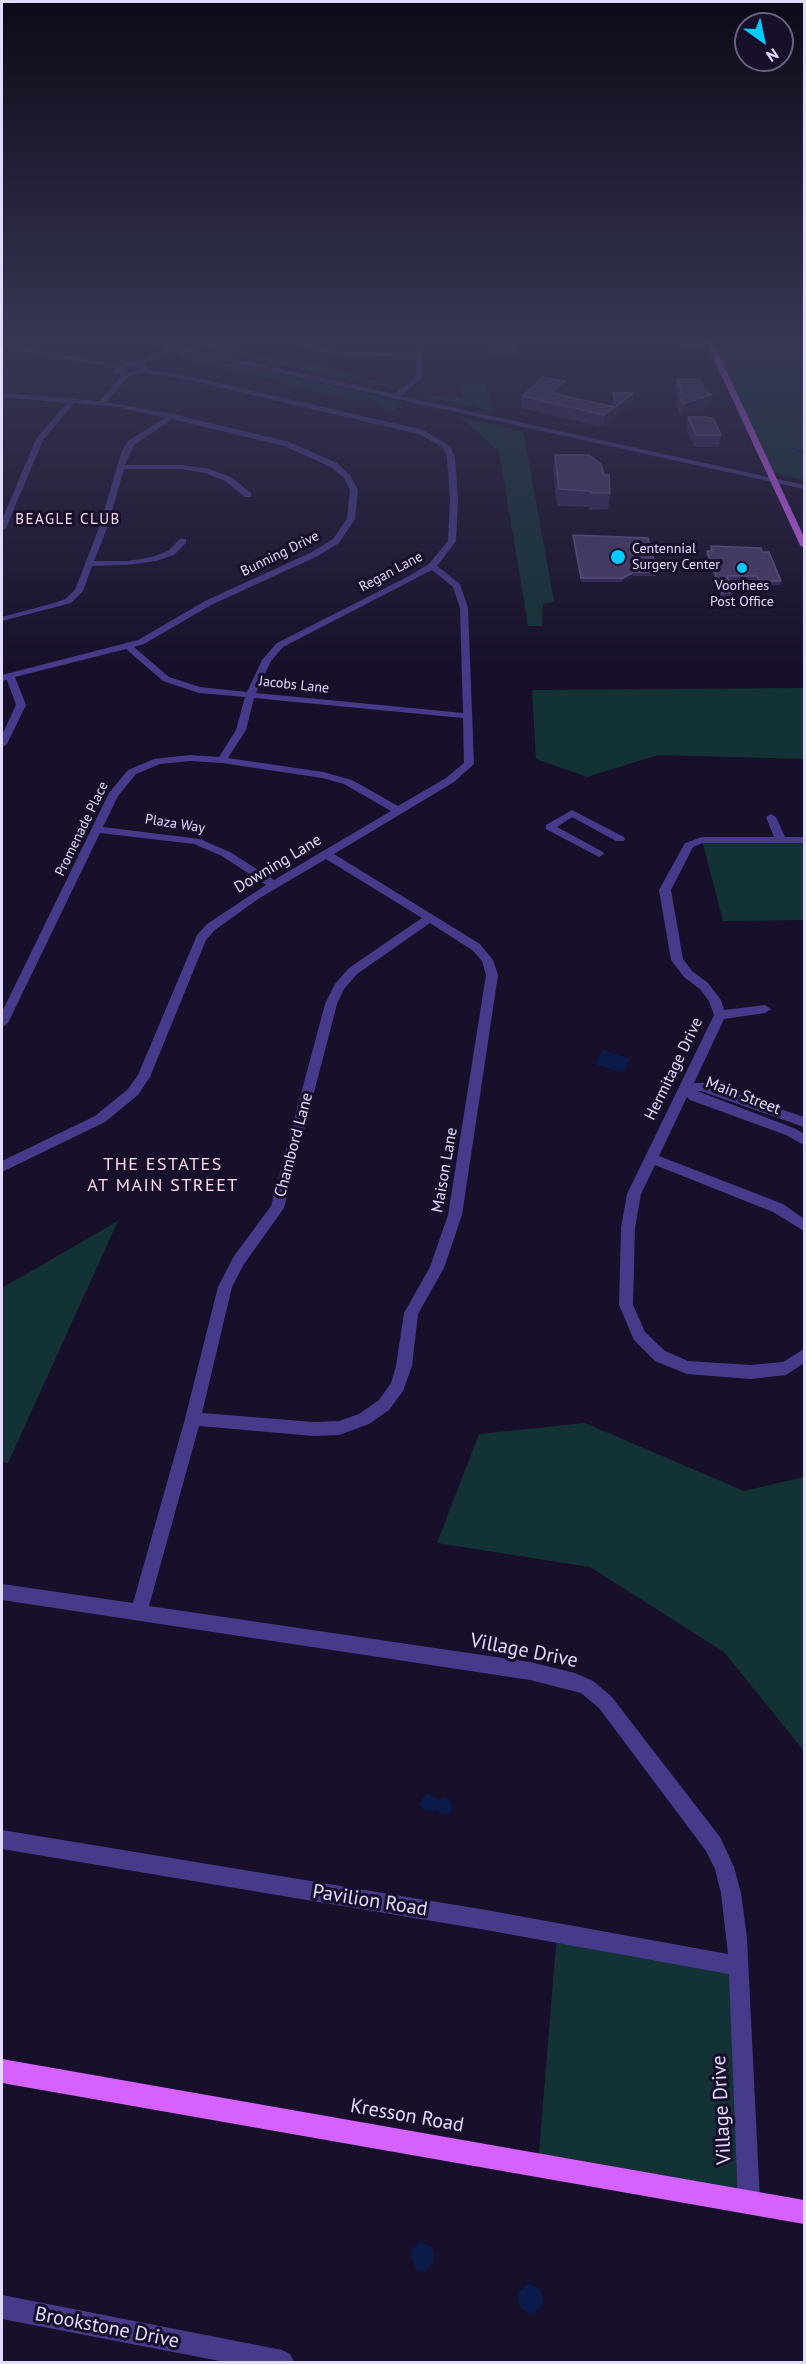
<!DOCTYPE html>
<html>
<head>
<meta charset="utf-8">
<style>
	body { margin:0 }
	#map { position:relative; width:806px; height:2364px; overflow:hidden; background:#18102a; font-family:"PT Sans",sans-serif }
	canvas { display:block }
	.frame { position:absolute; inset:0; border:3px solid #e2daff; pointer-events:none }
	.north { position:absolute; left:734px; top:12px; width:60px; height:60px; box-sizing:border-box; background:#18102a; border:2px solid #69617f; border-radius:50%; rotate:147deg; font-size:16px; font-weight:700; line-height:24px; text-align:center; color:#e2daff }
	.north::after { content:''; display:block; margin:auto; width:21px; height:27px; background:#06cbff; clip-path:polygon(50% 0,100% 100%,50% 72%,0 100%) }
</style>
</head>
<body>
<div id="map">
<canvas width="806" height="2364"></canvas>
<div class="frame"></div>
<div class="north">N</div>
</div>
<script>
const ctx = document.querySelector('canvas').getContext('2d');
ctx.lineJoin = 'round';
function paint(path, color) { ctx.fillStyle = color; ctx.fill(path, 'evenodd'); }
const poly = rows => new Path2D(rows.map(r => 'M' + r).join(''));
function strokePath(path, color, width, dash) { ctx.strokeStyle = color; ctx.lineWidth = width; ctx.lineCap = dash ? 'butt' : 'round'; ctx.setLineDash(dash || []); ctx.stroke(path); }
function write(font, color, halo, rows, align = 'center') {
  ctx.font = font + ' "PT Sans",sans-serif'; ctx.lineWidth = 6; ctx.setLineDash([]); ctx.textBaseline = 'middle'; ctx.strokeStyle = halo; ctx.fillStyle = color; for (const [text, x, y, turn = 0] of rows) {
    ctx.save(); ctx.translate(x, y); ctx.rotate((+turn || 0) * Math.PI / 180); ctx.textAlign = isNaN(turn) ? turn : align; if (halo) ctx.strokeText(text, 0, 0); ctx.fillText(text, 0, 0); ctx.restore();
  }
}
const green = poly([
	[169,340,210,340,283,362,289,358,403,388,399,390],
	[486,340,515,340,518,354,489,359],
	[679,340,804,340,804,480,771,472,714,349,682,350],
	[181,352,403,402,394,410,381,407,384,404,362,399,357,401,175,356],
	[462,382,486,384,492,411,415,394,461,398],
	[460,417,523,431,554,601,543,604,542,626,528,626,499,451],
	[804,688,804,759,658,755,587,777,536,759,532,690],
	[702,840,804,840,804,920,723,921],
	[118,1221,8,1463,2,1462,2,1288],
	[585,1423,744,1491,804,1477,804,1751,724,1652,590,1567,437,1543,479,1434],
	[557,1933,738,1966,749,2202,538,2165]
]);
const water = poly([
	[603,1050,630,1059,623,1073,595,1064],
	[427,1793,438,1800,444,1797,449,1799,452,1804,451,1814,439,1813,436,1810,425,1812,419,1803],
	[421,2241,432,2247,434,2255,433,2263,424,2272,417,2270,411,2257,412,2249],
	[529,2283,540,2290,543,2298,542,2306,532,2315,521,2308,519,2301,519,2292]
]);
const stream = poly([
	[793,449,804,452]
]);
const minor = poly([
	[138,340,151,340,394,394,416,377,416,358,338,355,273,340,287,340,338,351,416,354,417,340,423,340,422,378,401,396,804,485,804,489,176,350,144,364,149,370,184,375,423,430,450,446,455,457,458,500,456,541,437,566,460,584,468,608,474,764,454,782,334,854,480,944,493,960,498,975,462,1215,444,1268,418,1314,412,1366,403,1391,389,1410,369,1424,339,1435,314,1436,199,1426,149,1606,530,1662,575,1673,593,1681,611,1696,720,1837,734,1867,741,1893,747,1938,760,2202,757,2210,749,2213,741,2210,738,2202,729,1974,486,1930,2,1849,2,1830,486,1910,728,1954,721,1893,715,1869,706,1851,599,1708,581,1693,530,1680,2,1600,2,1584,133,1603,185,1419,218,1287,234,1256,271,1206,325,1004,335,984,349,968,422,918,326,859,258,899,215,930,206,940,150,1077,138,1095,105,1122,2,1172,2,1161,95,1116,128,1089,138,1075,197,935,207,924,266,885,222,856,194,844,100,833,8,1023,2,1027,2,1012,109,793,128,770,154,759,190,755,219,757,236,730,245,697,199,693,163,681,126,649,15,677,26,705,7,744,2,747,2,735,16,705,7,680,2,681,2,675,138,640,205,601,312,552,333,539,347,519,350,490,344,478,331,467,284,446,172,419,134,445,125,465,181,465,209,469,231,477,251,493,251,497,245,497,225,481,205,473,181,469,124,469,107,528,94,561,127,561,152,557,168,551,180,539,186,539,186,543,174,555,156,561,127,565,92,566,83,591,71,603,2,621,2,617,54,603,65,599,75,590,99,528,122,450,128,441,165,418,119,407,74,403,43,440,6,528,2,530,2,520,36,439,67,403,2,397,2,393,100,401,122,375,115,373,115,368,2,347,2,343,118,365,126,362,136,363,169,348,138,340],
	[127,366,139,367,142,369,132,373,121,371,127,366],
	[145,373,184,379,418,434,443,447,447,457,450,500,448,541,429,564,409,576,277,643,262,660,247,692,200,687,169,677,134,647,144,644,211,605,318,556,339,543,355,519,358,490,350,475,337,463,289,442,172,414,106,402,129,376,145,373],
	[432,570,453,587,460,608,463,713,256,693,271,661,283,647,432,570],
	[254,698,463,718,464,763,446,778,398,806,352,780,323,772,228,758,246,730,254,698],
	[190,761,222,763,322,778,344,784,391,811,274,880,230,852,200,839,103,827,118,796,136,774,160,764,190,761],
	[430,923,472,950,482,961,486,975,448,1215,430,1267,404,1313,396,1366,391,1383,379,1400,359,1414,339,1421,314,1422,202,1413,232,1287,244,1264,284,1208,337,1004,344,989,357,974,430,923],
	[572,810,624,837,625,839,624,841,616,841,572,817,557,827,603,852,604,854,599,857,546,829,546,825,572,810],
	[771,814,776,817,785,837,804,837,804,843,703,843,693,847,671,890,683,959,692,971,708,983,721,1000,724,1010,765,1005,771,1009,765,1013,724,1019,694,1083,705,1083,804,1117,804,1127,701,1091,697,1091,796,1129,804,1134,804,1145,786,1135,690,1100,687,1097,659,1156,783,1204,804,1219,804,1231,773,1212,655,1165,641,1194,635,1228,633,1305,645,1332,665,1351,688,1361,751,1365,783,1362,804,1349,804,1363,786,1375,751,1379,687,1374,655,1361,634,1340,619,1305,621,1228,627,1194,714,1015,709,1001,700,989,684,977,671,960,659,890,685,843,702,837,774,837,766,817,771,814],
	[2,2295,282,2350,290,2354,294,2362,225,2362,2,2319,2,2295]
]);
const major = poly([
	[705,340,712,340,804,537,804,548,800,545,705,340],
	[2,2059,804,2200,804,2224,2,2083,2,2059]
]);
const wall = poly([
	[677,379,706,392,712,394,710,405,681,416,676,404,677,396,675,390],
	[564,393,561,395,612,407,613,393,633,393,632,404,615,417,614,413,613,419,603,427,521,408,522,396],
	[688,417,721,435,719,447,694,447,686,429],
	[555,455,610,493,608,509,589,510,589,507,557,506,553,471],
	[573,535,657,572,656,576,633,576,622,582,581,582,573,540],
	[711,546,762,552,781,581,780,585,758,586,756,580,728,580,733,592,732,597,721,597,706,555,707,551,710,551]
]);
const shadedWall = poly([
	[565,381,564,393,551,403,551,393],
	[633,393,632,404,615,417,617,406],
	[712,394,710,405,681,416,683,404],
	[615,407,613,419,603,427,604,415],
	[634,572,633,576,622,582,623,578]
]);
const building = poly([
	[543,377,565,381,551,393,615,407,604,415,522,396,543,377],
	[677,379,699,379,706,392,712,394,683,404,678,393,682,393,677,379],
	[613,393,633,393,617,406,613,393],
	[688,417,707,417,714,419,721,435,696,435,688,417],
	[555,455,589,455,601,464,604,475,609,475,610,493,591,493,590,491,559,489,555,455],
	[573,535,648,538,657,572,634,572,623,578,581,578,573,535],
	[711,546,761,548,762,552,769,552,781,581,759,581,757,576,727,576,733,592,722,593,707,551,712,551,711,546]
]);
const markers = [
	[618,557,8,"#06cbff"],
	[742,568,6,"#06cbff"]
];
const farPoinames = [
	["Centennial",632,549],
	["Surgery Center",632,565],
	["Voorhees",742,586,"center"],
	["Post Office",742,602,"center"]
];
const farStreetnames = [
	["Bunning Drive",280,554,-26],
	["Regan Lane",391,572,-28],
	["Jacobs Lane",294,685,6],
	["Plaza Way",175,824,9],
	["Promenade Place",82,829,-64]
];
const farNeighbourhoodnames = [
	["BEAGLE CLUB",68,520]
];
const streetNames = [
	["Downing Lane",278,864,-31],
	["Hermitage Drive",674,1069,-64],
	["Main Street",743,1096,21],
	["Chambord Lane",294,1145,-75],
	["Maison Lane",445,1170,-80]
];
const neighbourhoodNames = [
	["THE ESTATES",163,1165],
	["AT MAIN STREET",163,1186]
];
const nearStreetnames = [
	["Village Drive",524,1651,11],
	["Pavilion Road",370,1901,9],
	["Village Drive",722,2110,-93],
	["Kresson Road",407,2116,10],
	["Brookstone Drive",107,2328,11]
];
paint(green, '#133235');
paint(water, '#0a1a4a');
strokePath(stream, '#0a1a4a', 2);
paint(minor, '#463b8a');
paint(major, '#d561ff');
paint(wall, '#382959');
paint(shadedWall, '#23173e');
paint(building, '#4a3c6a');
strokePath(building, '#625582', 1.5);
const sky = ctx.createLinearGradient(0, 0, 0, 671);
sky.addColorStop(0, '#0d0917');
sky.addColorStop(0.51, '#373755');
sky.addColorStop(1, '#37375500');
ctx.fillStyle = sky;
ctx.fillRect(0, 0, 806, 671);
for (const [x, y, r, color] of markers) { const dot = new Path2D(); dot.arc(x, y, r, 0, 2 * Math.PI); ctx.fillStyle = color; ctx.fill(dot); strokePath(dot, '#18102a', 2); }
write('14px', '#e2daff', '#18102a', farPoinames, 'left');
write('14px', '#e2daff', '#18102a', farStreetnames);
ctx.letterSpacing = '1.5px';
write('15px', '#ffdcee', '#18102a', farNeighbourhoodnames);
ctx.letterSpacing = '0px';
write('16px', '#e2daff', '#18102a', streetNames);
ctx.letterSpacing = '1.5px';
write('18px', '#ffdcee', '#18102a', neighbourhoodNames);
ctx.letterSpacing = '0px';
write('20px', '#e2daff', '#18102a', nearStreetnames);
</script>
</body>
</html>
